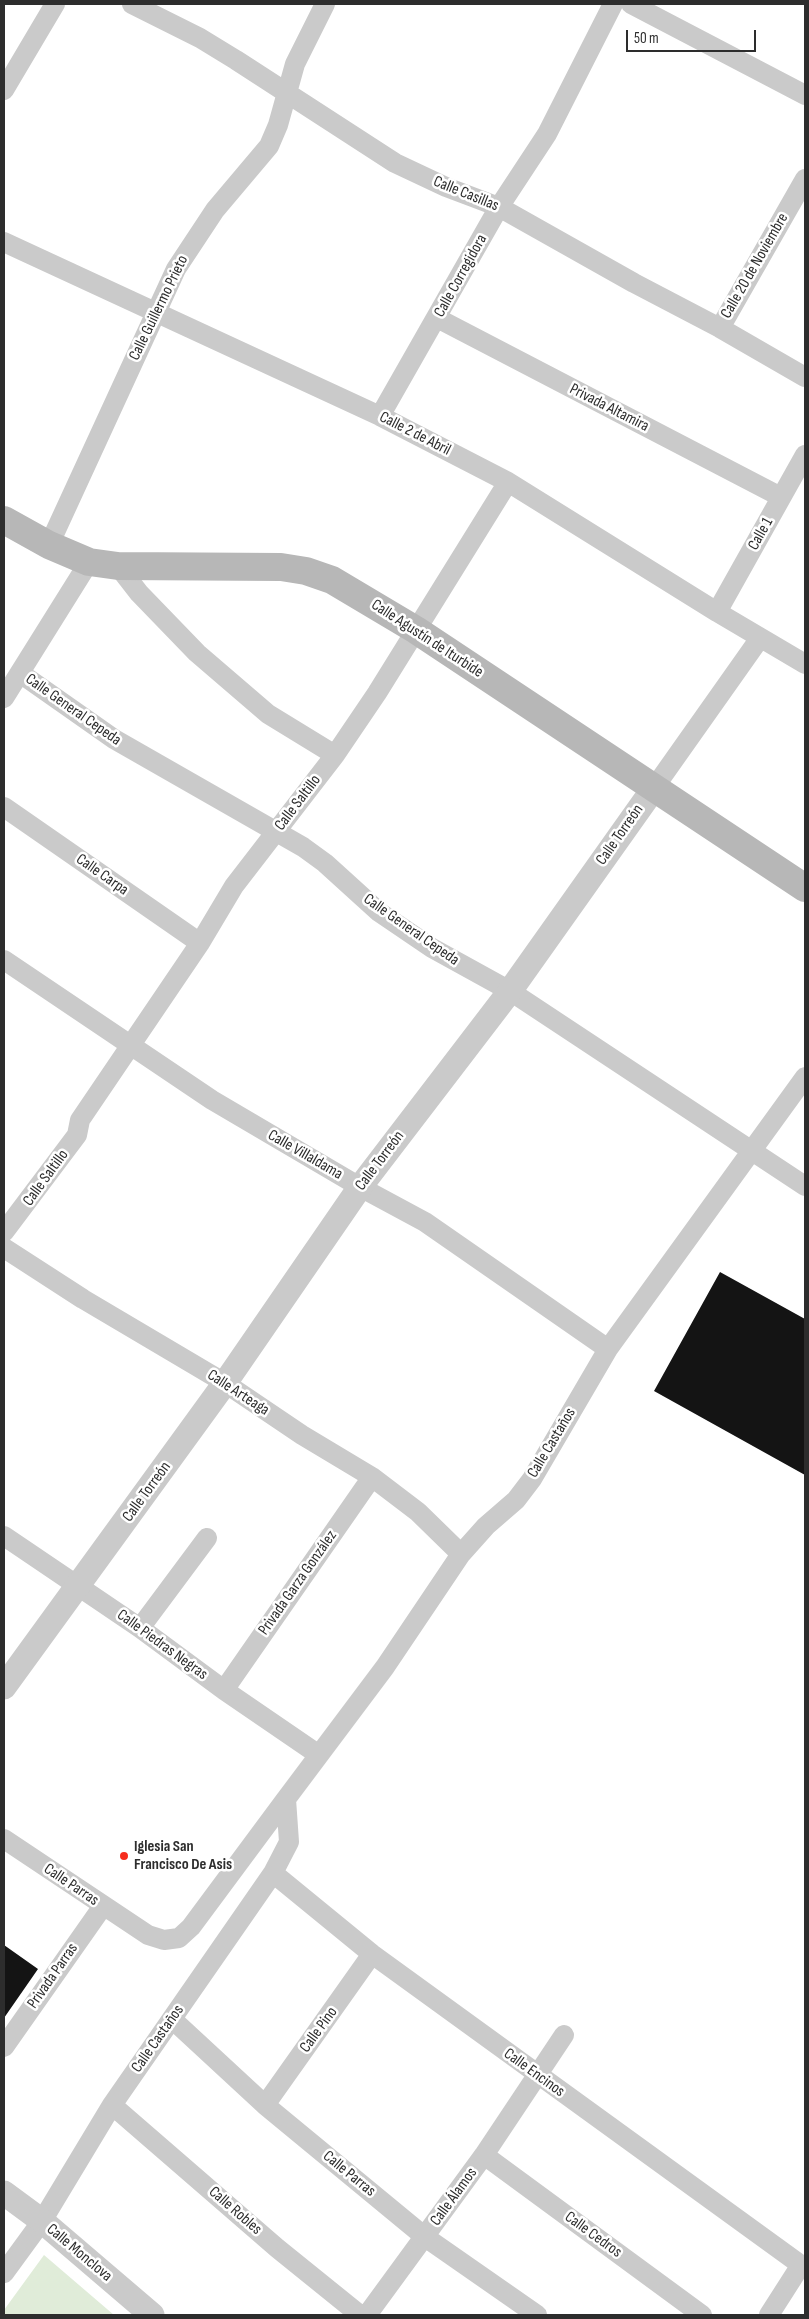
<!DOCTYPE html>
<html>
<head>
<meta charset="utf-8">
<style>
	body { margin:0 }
	#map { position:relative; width:809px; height:2319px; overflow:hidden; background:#fff; font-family:"Sofia Sans Condensed",sans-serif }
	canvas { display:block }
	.frame { position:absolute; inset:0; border:5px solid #2d2d2d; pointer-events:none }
	.scale { position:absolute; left:626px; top:30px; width:130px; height:22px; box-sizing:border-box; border:2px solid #2d2d2d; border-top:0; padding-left:6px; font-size:15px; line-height:18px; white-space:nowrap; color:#2d2d2d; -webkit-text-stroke:4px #fff; paint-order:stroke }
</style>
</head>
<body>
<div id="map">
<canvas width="809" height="2319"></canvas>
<div class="frame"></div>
<div class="scale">50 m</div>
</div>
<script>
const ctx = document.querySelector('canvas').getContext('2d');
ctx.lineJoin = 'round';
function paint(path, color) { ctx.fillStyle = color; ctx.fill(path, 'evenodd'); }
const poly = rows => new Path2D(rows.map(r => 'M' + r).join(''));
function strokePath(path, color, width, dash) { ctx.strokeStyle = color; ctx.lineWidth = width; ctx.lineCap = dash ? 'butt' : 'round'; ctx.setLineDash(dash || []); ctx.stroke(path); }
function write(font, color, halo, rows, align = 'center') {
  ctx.font = font + ' "Sofia Sans Condensed",sans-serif'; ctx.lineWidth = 5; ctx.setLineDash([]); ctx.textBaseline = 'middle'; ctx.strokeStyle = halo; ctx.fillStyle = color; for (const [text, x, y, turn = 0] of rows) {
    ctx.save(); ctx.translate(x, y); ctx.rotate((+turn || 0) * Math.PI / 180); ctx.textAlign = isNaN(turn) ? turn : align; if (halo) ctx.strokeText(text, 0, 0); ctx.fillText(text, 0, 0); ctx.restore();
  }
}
const green = poly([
	[44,2255,114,2315,4,2315,4,2310]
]);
const building = poly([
	[720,1272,805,1319,805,1475,654,1391],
	[4,1945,38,1969,4,2018]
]);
const minor = poly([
	[132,4,200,38,236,60,395,163,446,187,499,207,634,283,720,328,805,377],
	[631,4,805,95],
	[4,90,55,4],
	[4,242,380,416,508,482,717,612,805,664],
	[437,318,781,497],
	[720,328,805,179],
	[380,416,499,207,547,134,613,4],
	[49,545,176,269,215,210,269,146,278,125,295,64,325,4],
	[118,566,139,593,197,653,268,714,335,755],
	[717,612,805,455],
	[20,673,114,739,303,847,325,863,379,912,432,948,510,991,805,1186],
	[4,698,89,562],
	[654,788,760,638],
	[4,807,200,943],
	[4,960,212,1100,360,1187,425,1222,608,1349],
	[4,1232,77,1135,80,1120,200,943,234,886,335,755,377,693,508,482],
	[4,1248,83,1299,225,1383,302,1435,372,1477,418,1512,461,1554],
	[4,1536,140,1628,224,1690,319,1755],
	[140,1628,207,1538],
	[224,1690,372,1477],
	[4,1839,148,1935,164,1940,179,1938,191,1927,286,1799],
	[273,1873,372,1954,801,2265,769,2315],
	[172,2019,265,2105,425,2237,537,2315],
	[4,2047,103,1906],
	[112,2105,277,2248,360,2315],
	[265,2105,372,1954],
	[484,2155,702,2315],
	[4,2273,42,2221,112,2105,273,1873,289,1842,286,1799,385,1667,461,1554,486,1526,516,1500,532,1479,608,1349,805,1077],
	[367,2315,484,2155,564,2035]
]);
const tertiary = poly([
	[4,1687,225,1383,360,1187,510,991,654,788],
	[4,2193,42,2221,152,2315]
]);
const secondary = poly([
	[4,520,49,545,89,562,118,566,281,567,306,571,332,580,416,630,805,888]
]);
const markers = [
	[124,1856,5,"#f62c1d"]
];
const streetNames = [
	["Calle Casillas",466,194,22],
	["Calle 20 de Noviembre",755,266,-60],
	["Calle Corregidora",461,276,-61],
	["Calle Guillermo Prieto",159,308,-64],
	["Privada Altamira",609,408,27],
	["Calle 2 de Abril",415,434,27],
	["Calle 1",761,534,-61],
	["Calle Agustín de Iturbide",427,639,33],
	["Calle General Cepeda",73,710,35],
	["Calle Saltillo",298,803,-53],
	["Calle Torreón",620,835,-55],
	["Calle Carpa",102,875,35],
	["Calle General Cepeda",411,930,35],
	["Calle Villaldama",305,1155,30],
	["Calle Torreón",380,1161,-53],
	["Calle Saltillo",46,1178,-54],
	["Calle Arteaga",238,1393,33],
	["Calle Castaños",552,1443,-59],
	["Calle Torreón",147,1492,-54],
	["Privada Garza González",298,1583,-55],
	["Calle Piedras Negras",162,1645,36],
	["Calle Parras",71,1885,34],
	["Privada Parras",53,1976,-55],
	["Calle Pino",319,2030,-54],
	["Calle Castaños",158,2039,-55],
	["Calle Encinos",534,2073,36],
	["Calle Parras",349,2174,39],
	["Calle Álamos",454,2197,-54],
	["Calle Robles",235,2211,41],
	["Calle Cedros",593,2235,36],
	["Calle Monclova",79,2253,40]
];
const poiNames = [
	["Iglesia San",134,1847],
	["Francisco De Asis",134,1865]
];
paint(green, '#e0ecd9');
paint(building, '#141414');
strokePath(minor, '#cacaca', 20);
strokePath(tertiary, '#cacaca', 25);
strokePath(secondary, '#b7b7b7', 28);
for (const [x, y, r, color] of markers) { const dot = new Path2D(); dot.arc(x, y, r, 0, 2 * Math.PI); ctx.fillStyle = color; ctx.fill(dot); strokePath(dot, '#fff', 2); }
write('16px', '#2d2d2d', '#fff', streetNames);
write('bold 16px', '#2d2d2d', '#fff', poiNames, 'left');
</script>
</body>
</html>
